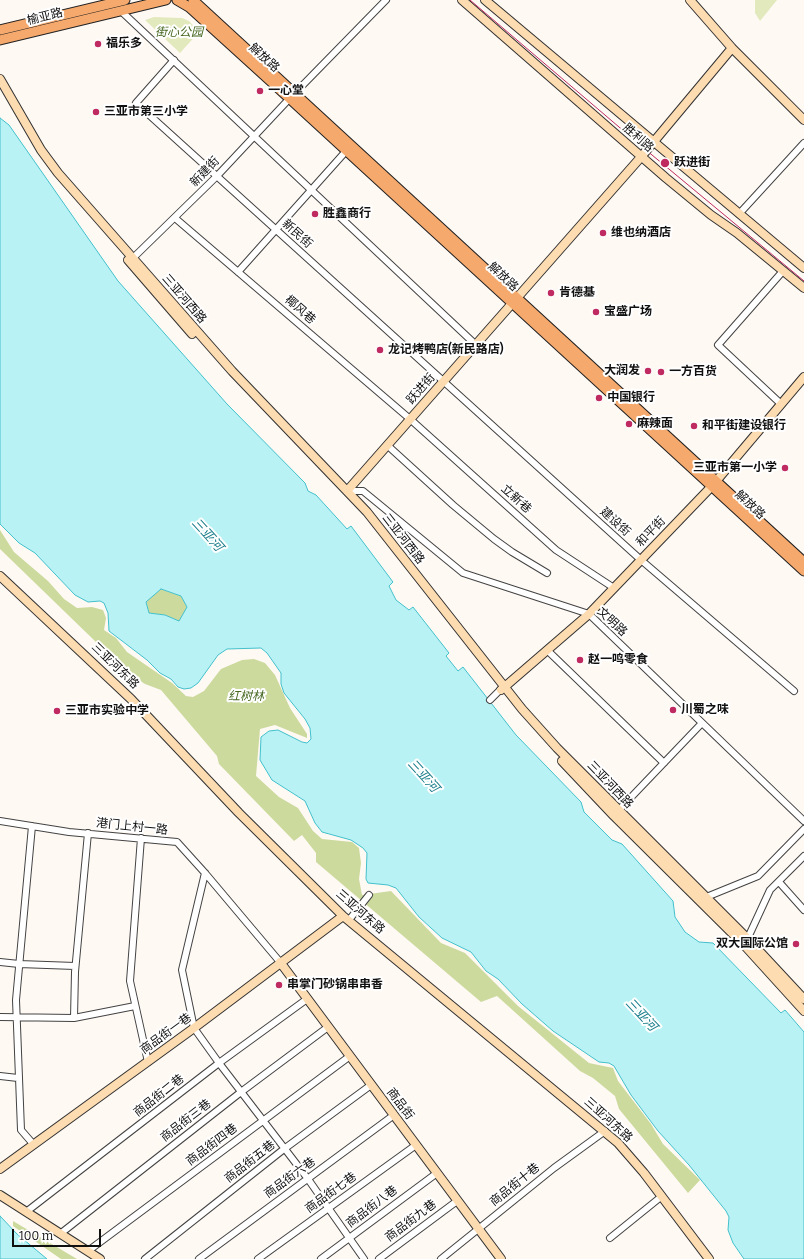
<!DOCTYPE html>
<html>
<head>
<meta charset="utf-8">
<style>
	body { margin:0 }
	#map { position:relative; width:804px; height:1259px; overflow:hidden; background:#fff9f4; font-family:Bitter,serif }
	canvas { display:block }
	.scale { position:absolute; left:12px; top:1229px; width:89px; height:18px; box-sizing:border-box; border:2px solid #101010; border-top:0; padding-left:5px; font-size:12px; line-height:14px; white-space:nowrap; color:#101010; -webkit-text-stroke:3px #fff; paint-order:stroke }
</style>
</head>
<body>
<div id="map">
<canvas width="804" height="1259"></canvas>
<div class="scale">100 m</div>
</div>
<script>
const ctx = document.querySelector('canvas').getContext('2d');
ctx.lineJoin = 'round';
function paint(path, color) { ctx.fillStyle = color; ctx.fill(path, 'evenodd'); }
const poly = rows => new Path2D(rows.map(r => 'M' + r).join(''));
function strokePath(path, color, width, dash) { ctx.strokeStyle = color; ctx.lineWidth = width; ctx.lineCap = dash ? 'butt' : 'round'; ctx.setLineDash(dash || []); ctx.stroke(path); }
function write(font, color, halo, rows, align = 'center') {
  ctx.font = font + ' Bitter,"Noto Sans SC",serif'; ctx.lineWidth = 4; ctx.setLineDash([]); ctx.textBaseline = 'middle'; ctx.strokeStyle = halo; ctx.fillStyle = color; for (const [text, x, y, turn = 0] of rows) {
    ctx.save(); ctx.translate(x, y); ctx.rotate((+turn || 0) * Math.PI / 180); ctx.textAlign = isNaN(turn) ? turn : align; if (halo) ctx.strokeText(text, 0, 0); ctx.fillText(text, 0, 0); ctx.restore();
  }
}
const green = poly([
	[755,0,777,0,760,21,755,13],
	[154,17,182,18,189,21,199,32,180,53,145,20]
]);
const forest = poly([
	[0,530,14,552,48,581,64,599,77,608,92,607,103,610,106,618,104,630,116,638,127,652,172,683,186,696,193,697,204,691,221,669,242,660,254,659,265,663,275,675,290,708,307,734,307,738,275,725,260,729,256,776,279,797,298,808,313,831,322,839,352,842,359,848,361,863,359,879,362,895,391,891,441,943,465,953,518,1006,589,1063,613,1068,618,1081,651,1124,663,1144,700,1180,688,1193,619,1109,615,1096,593,1078,580,1071,497,996,481,1002,316,862,316,853,302,835,294,841,219,764,217,756,161,690,145,684,129,674,0,549],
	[161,589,181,596,187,607,179,622,165,615,149,613,146,601],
	[13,1221,77,1259,61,1259,13,1226]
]);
const water = poly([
	[0,118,9,125,118,281,227,404,305,483,308,491,316,495,347,529,351,526,393,582,389,586,396,600,409,610,413,607,449,653,446,656,458,671,463,667,516,735,581,802,584,812,612,840,622,844,673,901,675,917,685,932,699,942,713,943,781,1013,785,1010,804,1032,804,1259,744,1259,733,1243,728,1230,729,1217,726,1211,689,1165,658,1131,631,1095,614,1066,609,1063,599,1062,553,1031,522,1004,498,979,486,971,471,952,442,938,419,917,396,888,388,885,368,883,366,879,367,853,363,848,351,840,322,832,315,823,305,801,272,780,260,760,261,737,269,731,278,730,302,742,307,743,311,739,310,728,305,719,284,693,281,684,281,673,267,653,261,648,227,649,218,655,198,683,191,688,184,689,178,687,171,679,160,673,147,660,109,631,108,613,104,603,100,601,88,602,75,595,35,553,19,543,0,524,0,118],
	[161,589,181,596,187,607,179,621,165,615,149,613,146,602,161,589],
	[0,1216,17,1234,47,1259,0,1259,0,1216]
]);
const street = poly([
	[121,11,476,345],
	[174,60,136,103,641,560,794,691],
	[295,93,386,0],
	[739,214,804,143],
	[175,218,410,419,556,550,614,588],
	[133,258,217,176,290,98],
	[238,272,347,150],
	[781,404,718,345,783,271],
	[387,445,453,505,494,539,512,552,547,573],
	[347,491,363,491,463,573,589,614,804,821],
	[547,650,664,763],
	[490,700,500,690],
	[616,813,702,723],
	[0,821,69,832,177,842,205,873,280,962],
	[32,826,16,1000,21,1130,34,1145],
	[141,838,130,981,148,1062],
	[205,873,182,970,194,1028,219,1063,308,1179,364,1259],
	[779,882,804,910],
	[704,898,758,876,804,829],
	[349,920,369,895],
	[746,942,770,890,804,856],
	[0,962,19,964,75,966],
	[0,1017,74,1018,135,1006],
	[74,1018,75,972,88,833],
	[0,1076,18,1078],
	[26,1212,219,1063,307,999],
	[60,1234,241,1092,328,1027],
	[610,1238,662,1196],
	[88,1251,350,1056],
	[145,1259,284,1149,371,1085],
	[199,1259,394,1115],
	[258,1259,416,1145],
	[321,1259,437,1173],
	[379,1259,457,1201],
	[441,1259,554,1168,605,1131]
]);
const secondary = poly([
	[462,0,666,178,711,215,737,233,804,288],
	[485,0,804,268],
	[690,0,732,48,804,120],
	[0,79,41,150,58,173,232,371,367,512,522,709,557,748,748,939,804,999],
	[128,260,192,334],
	[347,491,641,157,732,48],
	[0,576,131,699,239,813,343,916,618,1143,644,1173,709,1259],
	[501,690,589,614,712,486,804,377],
	[562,761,614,816,745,946,804,1011],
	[280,962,501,1259],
	[0,1169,194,1028,343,916],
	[0,1195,100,1259]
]);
const primary = poly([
	[177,0,189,7,277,87,804,571],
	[193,0,804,562],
	[0,30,125,0],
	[0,40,166,0]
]);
const tram = poly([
	[470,0,646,150,804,281]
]);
const markers = [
	[98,44,4,"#bf2a60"],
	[260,91,4,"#bf2a60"],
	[96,112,4,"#bf2a60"],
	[665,163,5,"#bf2a60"],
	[315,214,4,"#bf2a60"],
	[603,233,4,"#bf2a60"],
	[551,293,4,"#bf2a60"],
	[596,312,4,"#bf2a60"],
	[380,350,4,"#bf2a60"],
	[648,371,4,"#bf2a60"],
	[661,372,4,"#bf2a60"],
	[599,398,4,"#bf2a60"],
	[629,424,4,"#bf2a60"],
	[694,426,4,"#bf2a60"],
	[785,468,4,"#bf2a60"],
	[580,660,4,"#bf2a60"],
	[673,710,4,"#bf2a60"],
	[57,711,4,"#bf2a60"],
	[796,944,4,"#bf2a60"],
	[279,985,4,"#bf2a60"]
];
const streetNames = [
	["榆亚路",45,17,-14],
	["解放路",264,58,42],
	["胜利路",638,138,41],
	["新建街",205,172,-46],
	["新民街",297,234,42],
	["解放路",503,277,43],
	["三亚河西路",184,299,49],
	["椰风巷",300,310,41],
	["跃进街",421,389,-49],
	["立新巷",516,499,42],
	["解放路",750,505,43],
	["建设街",615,522,42],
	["和平街",651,532,-46],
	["三亚河西路",403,539,52],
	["文明路",612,622,43],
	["三亚河东路",115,666,44],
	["三亚河西路",610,785,46],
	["港门上村一路",132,827,6],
	["三亚河东路",360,912,41],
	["商品街一巷",166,1034,-36],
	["商品街二巷",159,1096,-38],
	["商品街",400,1104,53],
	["三亚河东路",608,1120,42],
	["商品街三巷",186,1121,-38],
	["商品街四巷",212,1145,-37],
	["商品街五巷",250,1162,-38],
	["商品街六巷",290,1178,-36],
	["商品街十巷",515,1185,-39],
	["商品街七巷",331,1193,-36],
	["商品街八巷",372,1207,-37],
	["商品街九巷",411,1221,-37]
];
const parkNames = [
	["街心公园",179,33],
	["红树林",246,697]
];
const poiNames = [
	["福乐多",106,44],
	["一心堂",268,91],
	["三亚市第三小学",104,112],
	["跃进街",674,163],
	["胜鑫商行",323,214],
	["维也纳酒店",611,233],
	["肯德基",559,293],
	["宝盛广场",604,312],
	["龙记烤鸭店(新民路店)",388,350],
	["大润发",640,371,"right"],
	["一方百货",669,372],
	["中国银行",607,398],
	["麻辣面",637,424],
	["和平街建设银行",702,426],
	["三亚市第一小学",777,468,"right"],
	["赵一鸣零食",588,660],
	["川蜀之味",681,710],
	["三亚市实验中学",65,711],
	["双大国际公馆",788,944,"right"],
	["串掌门砂锅串串香",287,985]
];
const waterNames = [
	["三亚河",207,535,48],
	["三亚河",423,776,48],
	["三亚河",641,1015,47]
];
paint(green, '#e2e9bd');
paint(forest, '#ccda9d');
paint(water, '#b9f2f5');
strokePath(water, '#42c0cb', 1);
strokePath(street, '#434343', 8);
strokePath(secondary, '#323232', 10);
strokePath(primary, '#212121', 11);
strokePath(street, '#fff', 6);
strokePath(secondary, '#fddcb1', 8);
strokePath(primary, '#f5a96d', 9);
strokePath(tram, '#bf2a60', 1);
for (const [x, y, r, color] of markers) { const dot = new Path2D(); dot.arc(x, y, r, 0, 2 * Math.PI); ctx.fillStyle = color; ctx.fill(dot); strokePath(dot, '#fff', 1.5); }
write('12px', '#101010', '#fff', streetNames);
write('italic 12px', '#466821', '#fff', parkNames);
write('bold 12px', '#101010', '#fff', poiNames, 'left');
write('italic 13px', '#1a7e8b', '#fff', waterNames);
</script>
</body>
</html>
